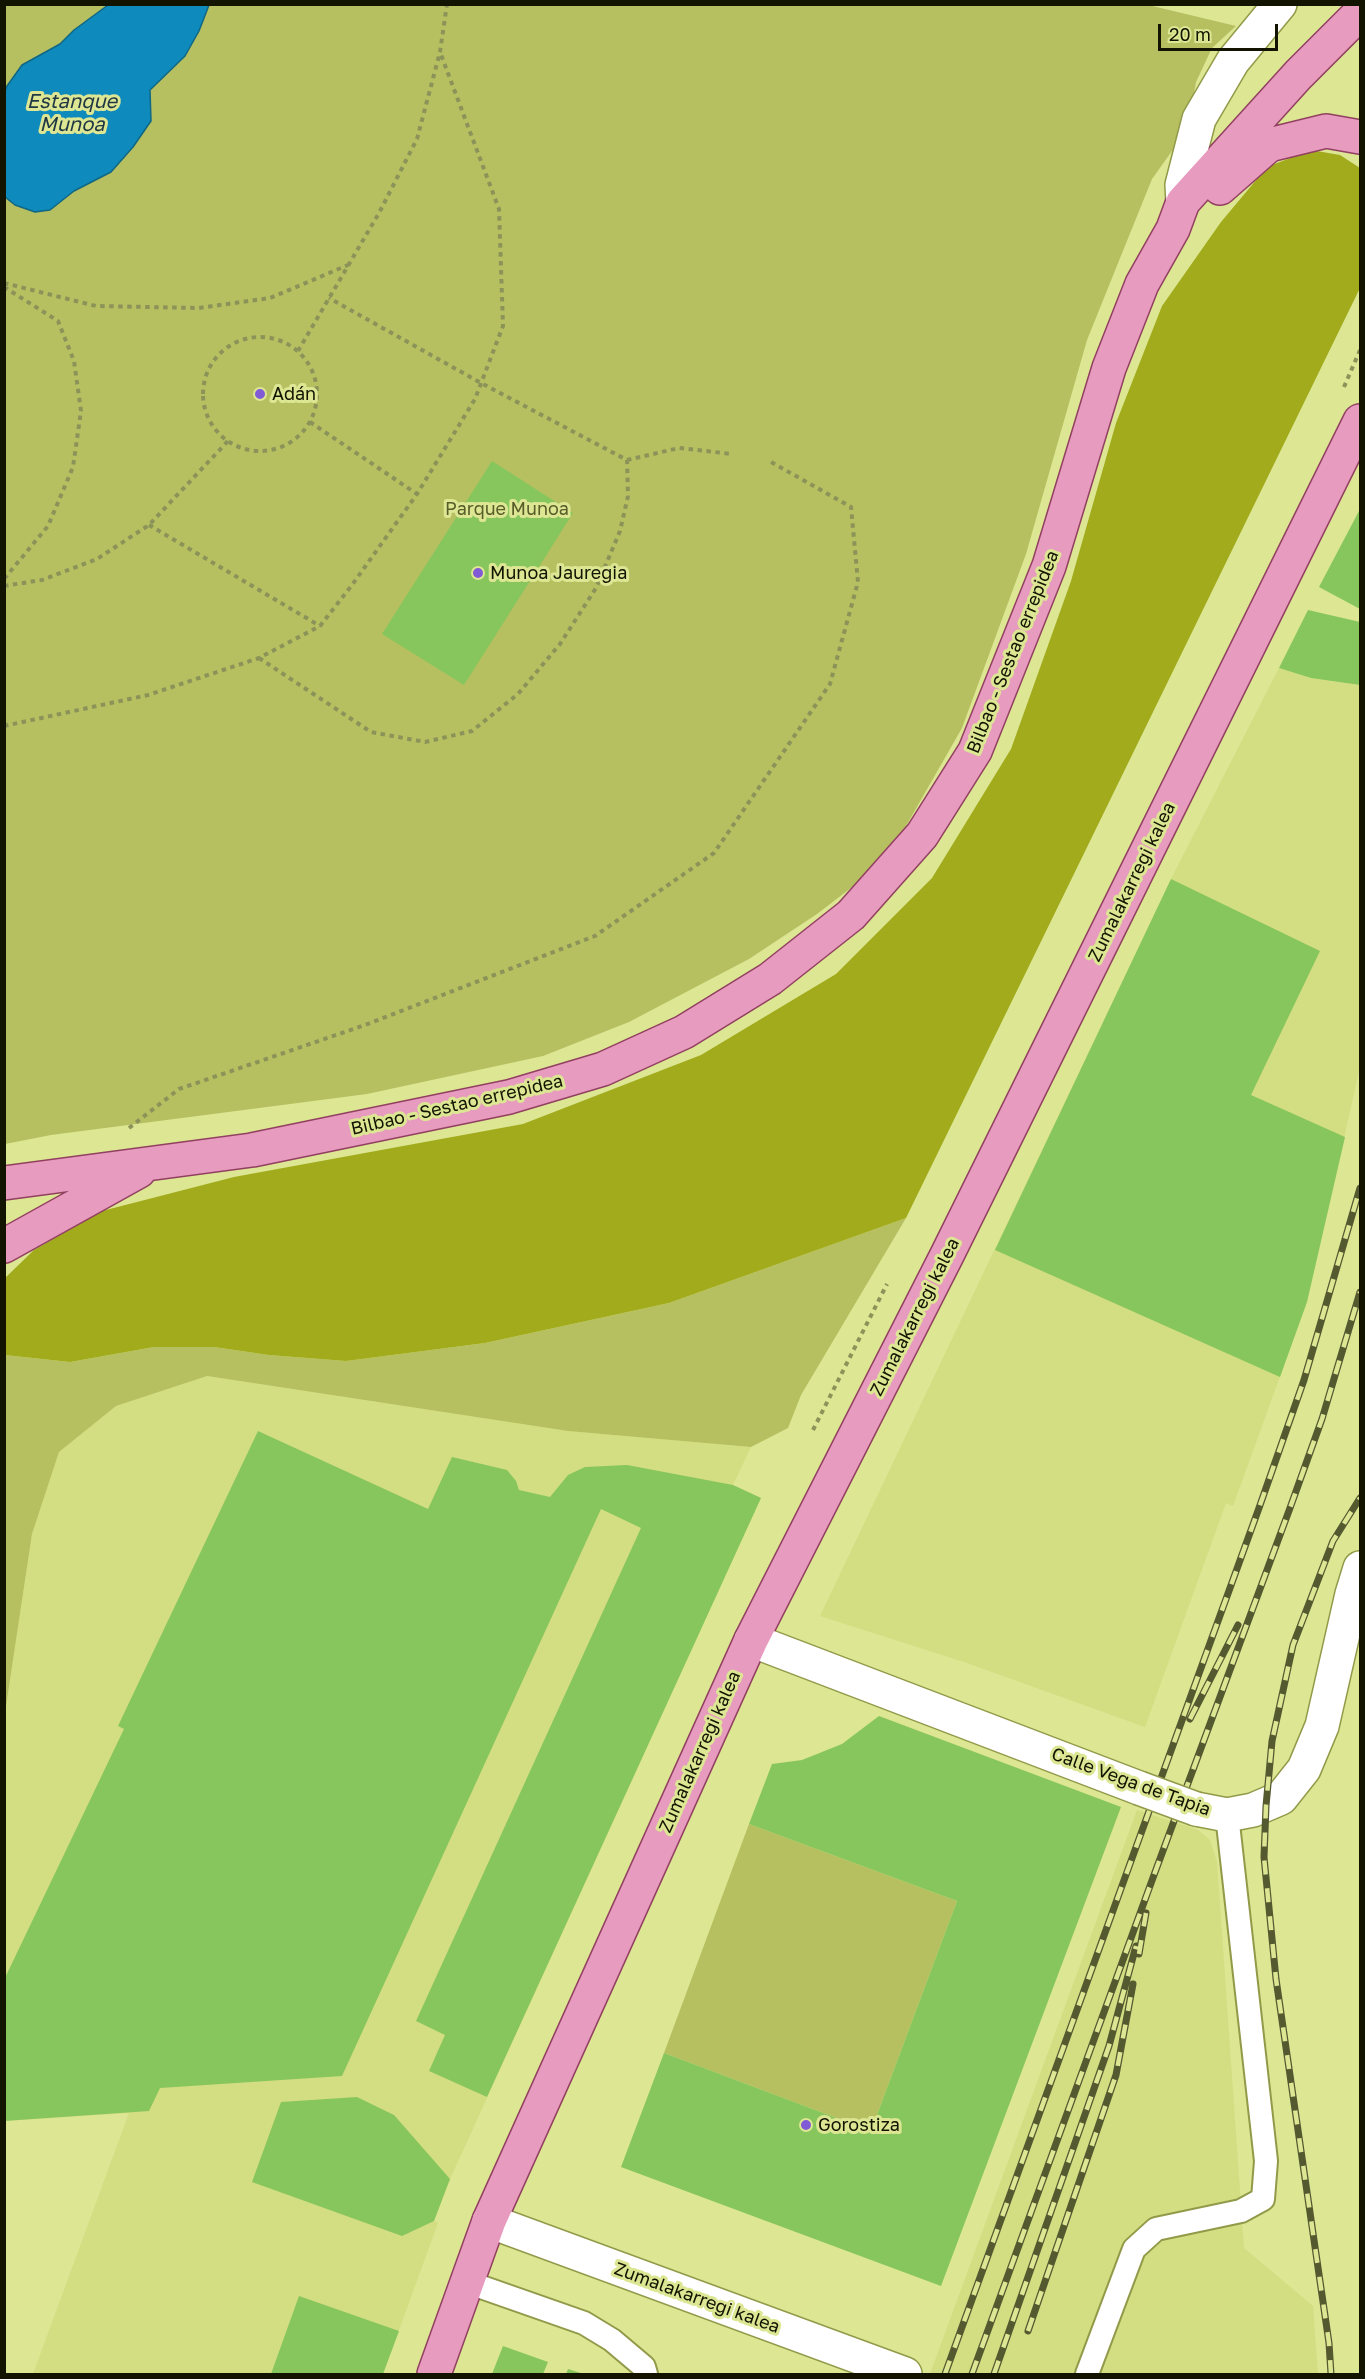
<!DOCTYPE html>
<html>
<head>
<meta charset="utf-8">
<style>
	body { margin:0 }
	#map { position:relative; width:1365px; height:2379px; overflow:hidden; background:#dce693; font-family:"Golos Text",sans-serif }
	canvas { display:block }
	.frame { position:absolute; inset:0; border:6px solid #121400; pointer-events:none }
	.scale { position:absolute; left:1158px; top:24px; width:120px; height:27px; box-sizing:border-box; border:3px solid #121400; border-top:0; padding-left:8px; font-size:18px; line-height:21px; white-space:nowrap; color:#121400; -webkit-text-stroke:4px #dce693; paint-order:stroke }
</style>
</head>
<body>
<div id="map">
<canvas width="1365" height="2379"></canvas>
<div class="frame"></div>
<div class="scale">20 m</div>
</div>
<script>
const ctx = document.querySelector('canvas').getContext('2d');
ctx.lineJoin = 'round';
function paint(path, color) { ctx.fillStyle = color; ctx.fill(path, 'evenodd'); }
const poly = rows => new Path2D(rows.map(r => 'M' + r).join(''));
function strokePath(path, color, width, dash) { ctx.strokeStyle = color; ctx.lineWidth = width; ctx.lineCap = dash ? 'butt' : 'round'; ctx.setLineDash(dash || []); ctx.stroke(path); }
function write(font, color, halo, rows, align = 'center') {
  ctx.font = font + ' "Golos Text",sans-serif'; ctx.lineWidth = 6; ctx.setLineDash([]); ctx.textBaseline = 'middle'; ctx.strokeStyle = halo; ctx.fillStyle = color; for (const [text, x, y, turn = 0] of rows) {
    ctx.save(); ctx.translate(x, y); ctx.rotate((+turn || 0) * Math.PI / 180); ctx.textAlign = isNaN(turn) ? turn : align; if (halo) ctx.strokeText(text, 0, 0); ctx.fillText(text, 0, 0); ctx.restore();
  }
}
const built = poly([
	[1279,668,1311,678,1360,685,1360,1067,1307,1302,1233,1506,1226,1503,1145,1727,964,1662,820,1616,1171,879],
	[206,1376,568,1431,751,1447,733,1485,761,1498,450,2179,434,2221,438,2223,383,2374,33,2374,129,2113,5,2121,5,1713,32,1534,59,1452,116,1406],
	[1137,1810,1198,1830,1210,1840,1217,1862,1244,2248,1313,2306,1318,2374,930,2374]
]);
const green = poly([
	[1144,4,1236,26,1212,48,1196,82,1187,130,1152,179,1087,340,1026,554,962,728,886,861,817,914,749,959,629,1022,543,1056,367,1094,51,1135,5,1144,5,5],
	[906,1218,801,1395,788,1428,751,1447,568,1431,207,1376,116,1406,59,1452,32,1534,5,1713,5,1355,70,1362,154,1347,214,1347,269,1355,346,1361,485,1343,669,1303],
	[749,1824,957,1901,871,2131,664,2053]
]);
const forest = poly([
	[1311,150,1340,155,1360,168,1360,288,906,1218,669,1303,485,1343,346,1361,269,1355,214,1347,154,1347,70,1362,5,1355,5,1278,34,1250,102,1211,234,1177,523,1124,701,1055,836,974,932,878,1011,749,1071,581,1116,423,1162,306,1221,222,1267,167]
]);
const water = poly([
	[108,5,209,5,199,31,185,56,150,90,151,121,133,147,111,172,74,191,50,210,35,212,15,205,5,197,4,94,7,86,22,65,60,44,74,30,108,5]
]);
const building = poly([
	[492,461,573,513,464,685,382,634],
	[1359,511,1360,512,1360,609,1319,587],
	[1308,610,1360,622,1360,685,1311,678,1279,668],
	[1171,879,1320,951,1251,1095,1345,1137,1307,1302,1280,1377,995,1250],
	[258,1431,428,1509,452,1457,507,1470,516,1481,519,1490,550,1497,568,1475,585,1467,627,1465,733,1485,761,1498,487,2097,429,2071,445,2035,416,2021,641,1528,601,1509,342,2076,160,2088,149,2111,4,2121,4,1980,124,1729,118,1726],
	[879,1716,1121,1807,941,2286,621,2167,664,2053,871,2131,957,1901,749,1824,772,1764,802,1760,842,1744],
	[357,2097,394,2115,450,2179,434,2221,402,2236,252,2182,281,2102],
	[299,2296,399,2331,383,2374,271,2374],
	[503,2346,548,2362,543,2374,492,2374],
	[568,2369,584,2374,566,2374]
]);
const path = poly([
	[4,283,96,306,199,308,270,298,348,265],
	[4,287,58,321,74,361,81,411,73,467,48,526,4,579],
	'203 394a57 57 0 1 1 114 0a57 57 0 1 1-114 0Z',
	[298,351,379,213,417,139,440,52,447,4],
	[1344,387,1360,350],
	[310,422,417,494],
	[627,460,679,448,732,454],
	[149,525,320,626],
	[4,586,42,580,97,559,149,525,228,441],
	[259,658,371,732,425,742,472,731,518,694,560,644,596,588,620,531,628,496,627,460,481,383,329,298],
	[4,726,148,695,259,658,320,626,352,585,417,494,475,399,503,326,499,209,440,52],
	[129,1128,179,1089,365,1025,595,936,714,853,830,684,858,582,851,507,771,462],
	[813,1430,887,1284]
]);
const lane = poly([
	[467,2282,584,2323,612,2340,644,2367,646,2374],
	[1087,2374,1134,2249,1156,2229,1241,2211,1263,2199,1266,2161,1227,1815]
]);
const street = poly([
	[1183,202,1182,185,1199,119,1233,61,1280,4],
	[751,1640,1139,1788],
	[1196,1809,1227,1815,1253,1810,1281,1798,1304,1769,1322,1726,1352,1594,1360,1568],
	[489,2221,905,2374]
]);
const primary = poly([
	[1220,188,1269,145,1326,131,1360,137],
	[4,1183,252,1150,509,1097,603,1069,684,1032,770,979,851,915,922,835,975,751,1049,566,1109,368,1142,284,1173,229,1183,202,1298,75,1360,13],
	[4,1246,139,1171],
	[434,2374,489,2221,751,1640,947,1255,1360,421]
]);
const rail = poly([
	[1190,1719,1238,1625],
	[1139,1954,1146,1913],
	[1028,2331,1116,2075,1133,1984],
	[945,2374,1259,1508,1304,1380,1360,1188],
	[972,2374,1154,1875,1290,1508,1322,1419,1360,1292],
	[994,2374,1109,2046,1136,1946],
	[1331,2374,1329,2343,1276,1979,1264,1857,1266,1806,1272,1741,1293,1645,1333,1541,1360,1498]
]);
const streetBridge = poly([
	[1139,1788,1196,1809]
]);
const markers = [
	[260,394,6,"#805bd5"],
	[478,573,6,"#805bd5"],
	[806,2125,6,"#805bd5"]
];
const poiNames = [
	["Adán",272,394],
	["Munoa Jauregia",490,573],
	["Gorostiza",818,2125]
];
const parkNames = [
	["Parque Munoa",507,509]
];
const streetNames = [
	["Bilbao - Sestao errepidea",1013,652,-68],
	["Zumalakarregi kalea",1132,882,-64],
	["Bilbao - Sestao errepidea",457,1105,-13],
	["Zumalakarregi kalea",915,1317,-63],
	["Zumalakarregi kalea",700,1752,-66],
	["Calle Vega de Tapia",1131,1782,20],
	["Zumalakarregi kalea",697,2298,20]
];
const waterNames = [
	["Estanque",72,102],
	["Munoa",72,125]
];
paint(built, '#d3dd82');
paint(green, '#b6c060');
paint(forest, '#a1ab1c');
paint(water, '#0f8abd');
strokePath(water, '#106784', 1.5);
paint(building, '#87c65c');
strokePath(lane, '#929a49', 26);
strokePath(street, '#929a49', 36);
strokePath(primary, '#924060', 36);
strokePath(path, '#8c9359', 4, [4.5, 4.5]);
strokePath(lane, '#fff', 22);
strokePath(street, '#fff', 33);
strokePath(primary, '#e79bbe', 33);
strokePath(rail, '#555930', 7);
strokePath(rail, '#dce693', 4.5, [14]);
strokePath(streetBridge, '#929a49', 36, []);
strokePath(streetBridge, '#fff', 33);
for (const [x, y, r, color] of markers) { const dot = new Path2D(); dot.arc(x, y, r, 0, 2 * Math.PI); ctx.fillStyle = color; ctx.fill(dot); strokePath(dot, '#dce693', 2); }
write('18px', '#121400', '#dce693', poiNames, 'left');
write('18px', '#575c29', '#dce693', parkNames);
write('18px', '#121400', '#dce693', streetNames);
write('italic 20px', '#1f3643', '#dce693', waterNames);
</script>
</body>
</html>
